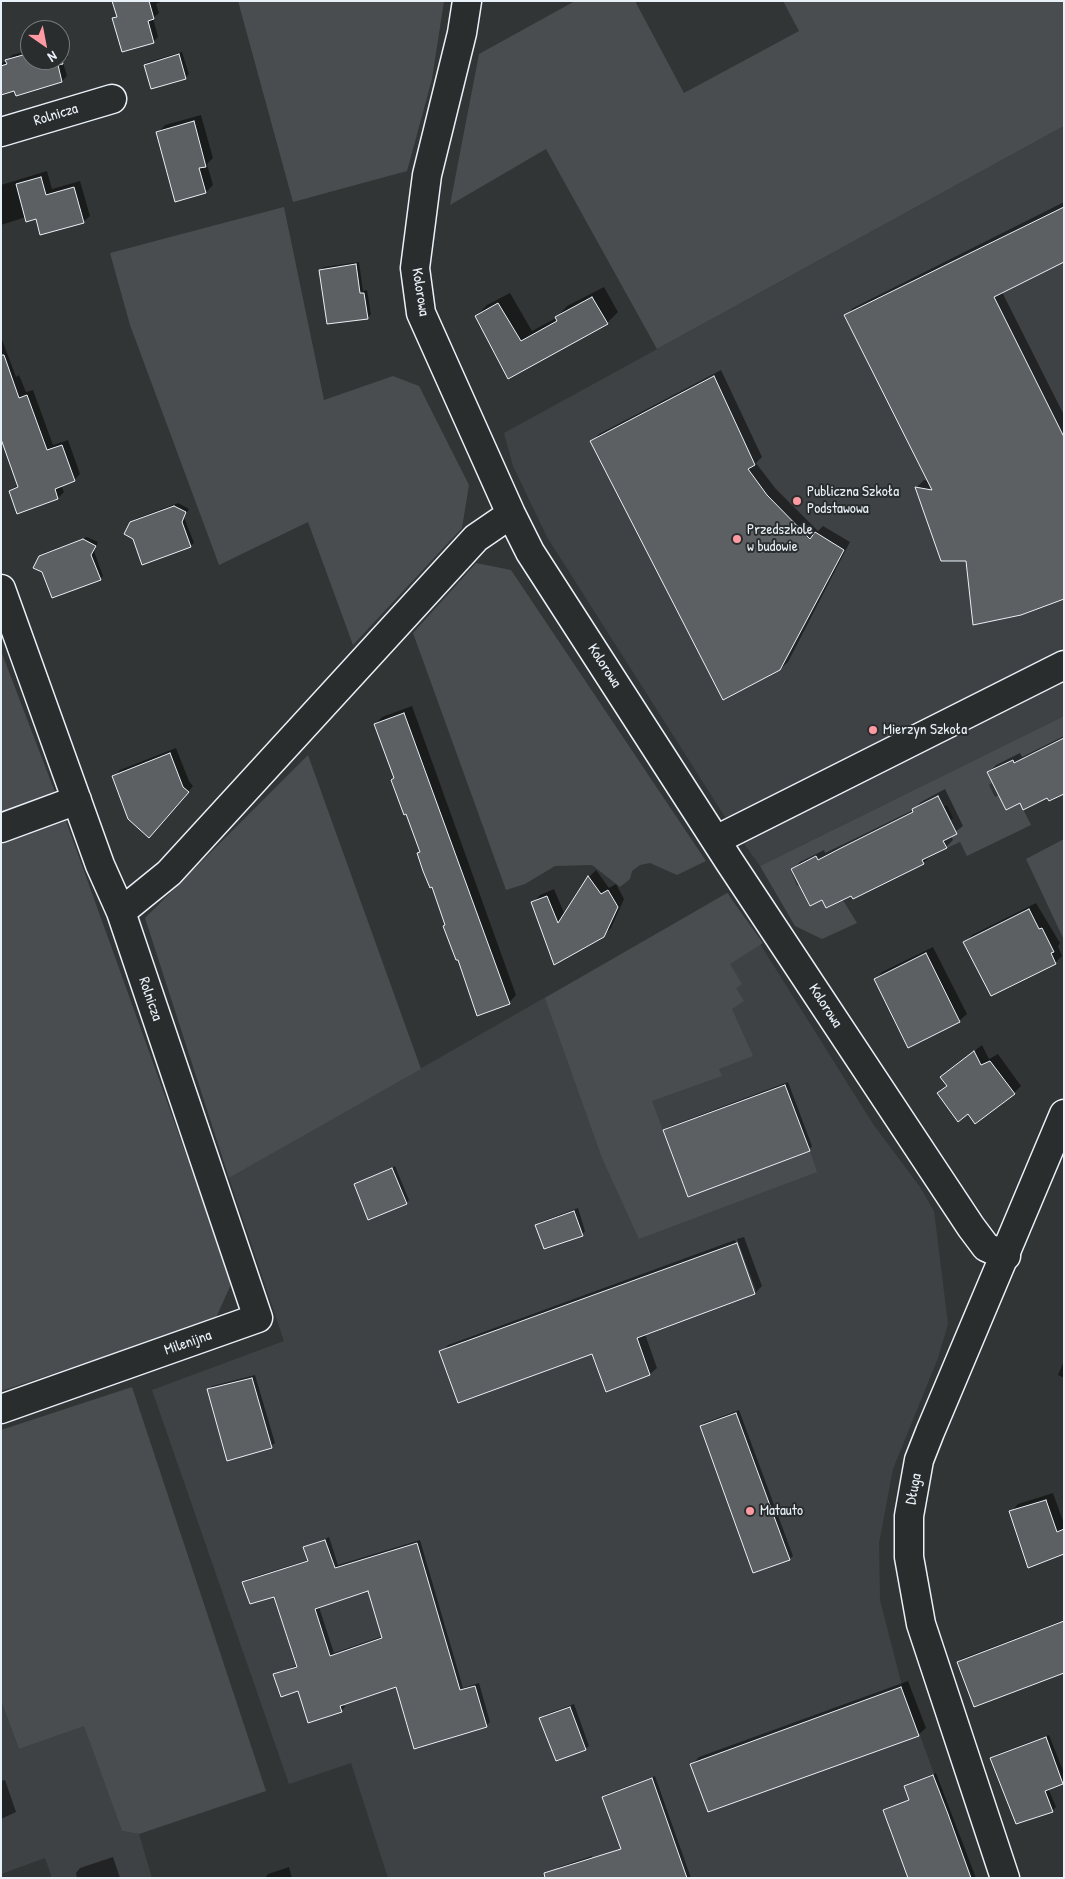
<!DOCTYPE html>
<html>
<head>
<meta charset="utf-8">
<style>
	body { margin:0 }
	#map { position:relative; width:1065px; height:1879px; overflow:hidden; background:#323536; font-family:"Patrick Hand",sans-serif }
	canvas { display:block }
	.frame { position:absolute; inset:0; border:2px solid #e8f1f8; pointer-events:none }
	.north { position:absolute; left:20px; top:20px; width:50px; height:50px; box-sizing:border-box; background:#2a2d2e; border:1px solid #767b7f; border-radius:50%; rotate:147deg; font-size:14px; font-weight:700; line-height:20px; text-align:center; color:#e8f1f8 }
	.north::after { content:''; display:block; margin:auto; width:18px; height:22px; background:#ff9aa2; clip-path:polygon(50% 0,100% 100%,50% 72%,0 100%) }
</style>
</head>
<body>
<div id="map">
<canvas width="1065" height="1879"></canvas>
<div class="frame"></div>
<div class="north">N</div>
</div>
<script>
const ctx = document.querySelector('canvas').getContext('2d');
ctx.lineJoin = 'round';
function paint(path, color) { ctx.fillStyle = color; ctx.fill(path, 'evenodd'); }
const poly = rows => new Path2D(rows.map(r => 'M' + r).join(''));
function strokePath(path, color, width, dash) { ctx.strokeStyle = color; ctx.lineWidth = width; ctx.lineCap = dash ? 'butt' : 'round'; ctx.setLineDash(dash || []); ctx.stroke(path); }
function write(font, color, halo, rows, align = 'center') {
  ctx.font = font + ' "Patrick Hand",sans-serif'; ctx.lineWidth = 4; ctx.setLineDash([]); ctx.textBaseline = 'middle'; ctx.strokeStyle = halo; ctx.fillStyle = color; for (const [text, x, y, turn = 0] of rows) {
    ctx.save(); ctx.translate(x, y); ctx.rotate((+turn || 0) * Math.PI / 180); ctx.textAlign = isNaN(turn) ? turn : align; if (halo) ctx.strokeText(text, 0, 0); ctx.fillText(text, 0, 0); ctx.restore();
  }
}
const built = poly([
	[1064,126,1064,716,760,866,727,820,547,537,513,466,504,433],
	[728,893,873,1124,920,1187,934,1211,948,1324,938,1358,893,1469,879,1543,880,1600,902,1686,972,1878,388,1878,351,1763,289,1784,152,1390,284,1341,229,1178],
	[1,1701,19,1749,84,1725,122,1831,139,1834,152,1878,52,1878,45,1858,1,1874]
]);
const green = poly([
	[238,1,444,1,432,79,407,171,293,202],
	[575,1,635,1,684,93,799,31,783,1,1064,1,1064,126,657,349,546,149,450,205,479,54],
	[284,207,324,400,393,376,419,386,469,485,462,528,353,645,308,522,219,565,130,325,110,253],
	[476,563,511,570,706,861,677,875,650,863,640,865,632,871,630,879,620,887,592,865,555,866,525,884,506,890,413,633],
	[1,651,66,821,232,1282,215,1320,1,1391],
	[1064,716,1064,738,1014,763,1012,760,987,772,992,783,989,785,995,797,999,795,1006,809,1020,803,1031,825,967,856,960,842,947,848,943,841,950,820,953,818,947,805,943,807,938,796,912,809,914,813,818,860,816,856,790,869,797,886,799,885,809,906,822,900,827,908,838,902,841,897,857,923,822,939,795,926,760,866],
	[308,755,421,1069,229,1178,145,918],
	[1064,839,1064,940,1026,859],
	[727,893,763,943,730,964,742,984,736,988,744,1001,732,1009,753,1056,719,1069,722,1076,652,1101,688,1197,810,1151,817,1172,639,1239,602,1158,545,998],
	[132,1387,266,1791,139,1834,122,1831,84,1726,19,1749,1,1701,1,1430]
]);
const shadow = poly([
	[113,1,162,1,156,4,159,13,153,18,158,37,153,42,113,19,117,15],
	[63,40,68,57,63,62,67,76,62,81,1,93,1,63,7,61,12,55,30,50,30,60,60,60,60,41],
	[182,52,189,74,185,78,145,65,148,62],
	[201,115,213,158,207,164,213,185,206,192,158,133,165,125],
	[47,171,52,189,80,181,90,216,83,222,26,217,1,225,1,185],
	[1064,202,1064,264,1062,261,1002,292,1064,415,1064,598,967,560,942,560,917,487,924,480,929,481,846,315,853,308],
	[359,262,363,291,367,290,371,314,367,318,320,270,324,267],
	[604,287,618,312,607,323,508,377,476,316,487,305,510,293,532,331,556,318,567,306],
	[1,337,16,377,19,375,26,392,33,390,53,445,68,440,80,474,74,480,61,485,64,492,58,498,10,491,19,484,1,436],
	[721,370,762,457,756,463,775,488,818,531,823,526,850,542,788,662,780,669,592,441,599,434],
	[178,503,189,509,184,517,194,543,190,546,131,523,135,519],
	[87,537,98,542,94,551,103,576,100,579,40,556,44,553],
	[412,706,516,995,509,1003,446,924,433,886,425,870,407,812,375,724,382,717],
	[1064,736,1064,793,1020,801,989,772,996,765,1020,753,1022,757],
	[176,748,189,781,193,786,154,830,114,776,120,770],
	[945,789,963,826,951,835,953,840,946,847,931,856,923,863,875,887,827,906,823,898,793,869,800,862,824,850,825,853,850,841,913,810,921,802],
	[596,870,609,888,616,884,624,899,611,928,603,936,554,964,533,902,540,895,554,889,565,915,589,877],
	[1036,903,1060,943,1058,946,1062,956,1055,963,965,942,972,935],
	[933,947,967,1014,959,1021,875,979,882,972],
	[982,1045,989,1059,998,1054,1021,1086,1014,1093,969,1113,939,1093,947,1085,941,1077],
	[788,1082,812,1146,809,1150,664,1131,668,1127],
	[395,1166,409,1200,406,1203,355,1184],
	[578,1208,585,1231,582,1235,537,1225,540,1222],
	[744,1237,762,1286,755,1293,645,1334,657,1368,650,1374,593,1353,441,1352,448,1345,735,1240,753,1291,756,1291,737,1239],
	[1064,1361,1064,1378,1058,1375],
	[255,1375,275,1443,271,1446,208,1390,212,1386],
	[739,1410,793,1556,789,1559,701,1426,704,1423],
	[1053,1493,1064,1524,1064,1553,1011,1512,1018,1504],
	[329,1537,338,1565,420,1540,463,1688,479,1683,490,1722,487,1725,415,1748,397,1685,343,1703,345,1707,341,1711,275,1675,297,1665,274,1595,244,1583,247,1579,308,1560,305,1548],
	[369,1590,383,1636,334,1653,319,1607],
	[1064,1620,1064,1671,958,1662,961,1659],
	[908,1681,926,1728,918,1735,692,1764,699,1757],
	[574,1704,589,1746,585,1749,541,1718,544,1715],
	[1049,1735,1064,1773,1063,1783,1048,1788,1056,1807,1052,1811,992,1758,995,1755],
	[936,1773,976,1878,909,1878,884,1810,910,1799,906,1786,909,1783],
	[655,1776,691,1878,633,1878,603,1797,607,1794],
	[5,1780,16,1812,1,1819,1,1781],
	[592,1856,598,1878,556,1870,559,1867],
	[113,1857,120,1878,77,1878,76,1873,80,1868],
	[289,1867,292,1878,265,1878,268,1874]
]);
const building = poly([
	[112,1,149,1,154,19,148,21,154,43,122,52,112,18,117,17,112,1],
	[30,53,30,60,60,60,60,53,63,64,58,65,62,82,16,96,14,91,1,95,1,66,7,64,5,60,30,53],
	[179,54,186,79,151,89,144,65,179,54],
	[194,121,206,167,199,168,206,193,175,202,156,132,194,121],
	[41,177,46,195,74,187,84,223,40,235,36,219,26,222,16,184,41,177],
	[1064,207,1064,262,994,297,1064,437,1064,599,1021,615,973,625,966,561,941,561,915,487,932,490,844,315,1064,207],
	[356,264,360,293,364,293,368,319,327,324,319,270,356,264],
	[592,297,608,324,508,379,475,316,498,303,521,341,557,321,555,317,592,297],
	[1,355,4,355,19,398,27,395,47,450,62,445,75,481,55,489,58,499,17,514,9,491,18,487,1,439,1,355],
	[714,376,755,465,748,469,767,495,810,539,815,532,844,550,780,670,723,700,590,441,714,376],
	[174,506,186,512,182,522,191,547,142,565,133,539,124,534,130,522,174,506],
	[83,539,96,546,91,555,101,580,52,598,42,572,33,568,39,556,83,539],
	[404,713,510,1004,477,1016,458,960,456,960,443,926,445,925,432,887,430,888,423,871,417,853,420,852,406,814,404,815,391,780,394,778,374,724,404,713],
	[1064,738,1064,794,1049,801,1047,798,1023,810,1020,803,1006,810,987,772,1013,760,1014,763,1064,738],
	[170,753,183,787,189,792,149,838,128,819,112,776,170,753],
	[938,796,957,834,943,841,947,848,922,860,924,864,853,899,851,896,826,908,822,900,810,906,791,869,816,856,818,860,841,848,913,812,912,809,938,796],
	[588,876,601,894,608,890,618,907,604,937,554,965,531,902,547,896,558,923,588,876],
	[1029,909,1039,929,1042,928,1054,952,1051,953,1056,964,991,996,963,942,1029,909],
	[926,953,960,1022,908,1048,874,979,926,953],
	[974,1051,981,1065,990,1061,1015,1094,975,1124,968,1114,958,1122,937,1093,947,1086,940,1077,974,1051],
	[785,1085,810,1151,688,1197,663,1130,785,1085],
	[392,1168,407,1204,368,1220,354,1184,392,1168],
	[574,1211,583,1236,544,1249,535,1225,574,1211],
	[737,1243,755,1294,637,1338,650,1375,606,1392,592,1354,458,1403,439,1351,737,1243],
	[252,1378,272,1448,227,1461,207,1389,252,1378],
	[736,1413,790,1560,753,1573,700,1426,736,1413],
	[1046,1500,1057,1532,1064,1529,1064,1554,1028,1568,1009,1511,1046,1500],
	[325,1540,335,1568,417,1543,460,1690,475,1686,487,1727,414,1749,396,1687,340,1706,342,1712,308,1723,298,1691,281,1697,273,1674,297,1667,274,1597,250,1604,242,1582,308,1561,303,1547,325,1540],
	[368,1591,382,1638,330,1656,315,1609,368,1591],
	[1064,1621,1064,1673,974,1707,957,1662,1064,1621],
	[901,1687,919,1736,708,1812,690,1764,901,1687],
	[570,1707,586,1750,556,1761,539,1718,570,1707],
	[1046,1737,1063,1784,1045,1791,1053,1812,1016,1824,990,1758,1046,1737],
	[933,1775,948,1814,971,1878,908,1878,883,1810,909,1800,904,1786,933,1775],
	[652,1778,687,1878,545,1878,544,1873,621,1849,602,1797,652,1778]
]);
const street = poly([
	[467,1,462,33,427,175,415,268,421,313,511,514,530,552,729,861,971,1227,986,1247,1006,1256],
	[1,132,112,99],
	[1,589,100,865,121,912,258,1318,1,1409],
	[1,828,77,800],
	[716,840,1064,665],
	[121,912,169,873,476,538,511,514]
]);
const secondary = poly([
	[1005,1878,921,1624,909,1557,909,1516,919,1460,930,1432,1064,1114]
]);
const markers = [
	[797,501,5,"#ff9aa2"],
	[737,539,5,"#ff9aa2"],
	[873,730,5,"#ff9aa2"],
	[750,1511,5,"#ff9aa2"]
];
const streetNames = [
	["Rolnicza",56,115,-17],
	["Kolorowa",420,292,81],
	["Kolorowa",604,666,57],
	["Rolnicza",150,999,71],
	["Kolorowa",825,1006,57],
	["Milenijna",188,1343,-19],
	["Długa",914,1489,-79]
];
const poiNames = [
	["Publiczna Szkoła",807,492],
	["Podstawowa",807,509],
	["Przedszkole",747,530],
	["w budowie",747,547],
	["Mierzyn Szkoła",883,730],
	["Matauto",760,1511]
];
paint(built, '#3f4244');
paint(green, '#494d4f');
paint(shadow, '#0007');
paint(building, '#5c6063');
strokePath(building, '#e8f1f8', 1);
strokePath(street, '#e8f1f8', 31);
strokePath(secondary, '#e8f1f8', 31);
strokePath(street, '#2a2d2e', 28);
strokePath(secondary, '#2a2d2e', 28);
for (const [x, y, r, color] of markers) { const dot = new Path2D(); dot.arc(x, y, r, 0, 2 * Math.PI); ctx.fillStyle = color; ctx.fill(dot); strokePath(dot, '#2a2d2e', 2); }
write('15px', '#e8f1f8', '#2a2d2e', streetNames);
write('15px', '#e8f1f8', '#2a2d2e', poiNames, 'left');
</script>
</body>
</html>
